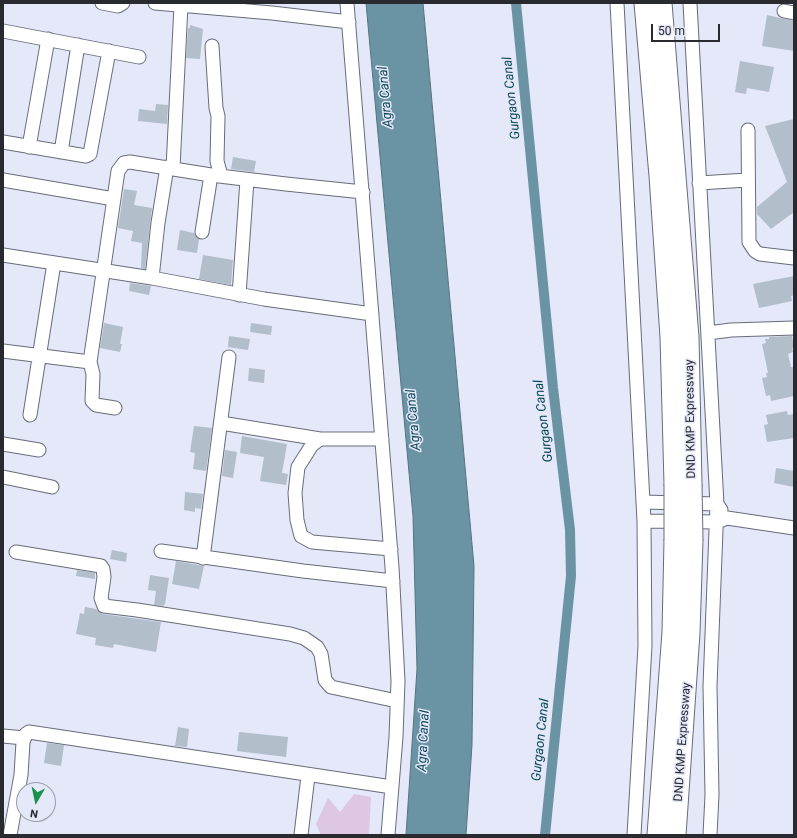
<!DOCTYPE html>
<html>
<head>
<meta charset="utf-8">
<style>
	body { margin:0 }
	#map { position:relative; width:797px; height:838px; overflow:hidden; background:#e4e8f8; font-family:Roboto,sans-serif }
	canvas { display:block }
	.frame { position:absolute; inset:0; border:4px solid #282a30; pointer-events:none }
	.north { position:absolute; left:16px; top:782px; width:40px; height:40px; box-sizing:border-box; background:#e4e8f8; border:1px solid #999ca8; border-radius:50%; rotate:189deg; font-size:11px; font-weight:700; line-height:16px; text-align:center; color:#282a30 }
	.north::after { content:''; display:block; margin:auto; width:14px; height:18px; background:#18914d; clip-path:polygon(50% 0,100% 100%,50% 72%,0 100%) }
	.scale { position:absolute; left:651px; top:24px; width:69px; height:18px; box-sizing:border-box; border:2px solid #282a30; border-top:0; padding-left:5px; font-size:12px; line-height:14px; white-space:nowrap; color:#282a30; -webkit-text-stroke:3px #e4e8f8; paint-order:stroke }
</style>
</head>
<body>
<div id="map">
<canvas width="797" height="838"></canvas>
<div class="frame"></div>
<div class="north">N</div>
<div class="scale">50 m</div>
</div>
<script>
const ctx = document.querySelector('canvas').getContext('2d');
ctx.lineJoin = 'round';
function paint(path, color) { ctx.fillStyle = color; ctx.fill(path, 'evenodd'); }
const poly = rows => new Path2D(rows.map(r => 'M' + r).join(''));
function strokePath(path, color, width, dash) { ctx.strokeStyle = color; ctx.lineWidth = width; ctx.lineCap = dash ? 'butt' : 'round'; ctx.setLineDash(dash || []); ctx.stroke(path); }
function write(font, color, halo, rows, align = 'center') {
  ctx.font = font + ' Roboto,sans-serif'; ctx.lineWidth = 3; ctx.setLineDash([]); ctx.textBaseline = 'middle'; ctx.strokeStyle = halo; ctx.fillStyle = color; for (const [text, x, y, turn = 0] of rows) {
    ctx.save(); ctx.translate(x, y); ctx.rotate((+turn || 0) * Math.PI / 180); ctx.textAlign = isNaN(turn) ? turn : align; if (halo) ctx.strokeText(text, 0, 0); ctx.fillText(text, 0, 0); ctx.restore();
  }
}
const green = poly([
	[354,794,371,797,369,835,321,835,316,824,328,798,340,812]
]);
const water = poly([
	[366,3,423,3,474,566,472,745,466,835,406,835,417,669,413,516,366,3]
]);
const canal = poly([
	[516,3,553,388,570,530,571,576,545,835]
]);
const building = poly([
	[767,15,794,21,794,51,762,46],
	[190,25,203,29,200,59,186,58,188,28,190,28],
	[740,61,774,67,769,92,747,88,746,94,735,92],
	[156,104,168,105,167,124,138,121,139,109,155,111],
	[794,119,794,212,771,229,757,214,757,207,787,182,765,126],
	[233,157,256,161,254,172,231,169],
	[124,189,137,191,134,205,152,208,145,269,141,268,142,243,131,241,133,231,118,228],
	[180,230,194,233,199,239,197,253,177,250],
	[203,255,233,260,231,285,199,279],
	[794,276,794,295,791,296,792,301,759,308,753,284],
	[130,283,151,286,149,295,129,291],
	[104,323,123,327,120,344,122,344,120,352,100,348],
	[251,323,272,326,271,335,250,332],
	[229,336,250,339,248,350,228,347],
	[792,336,794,348,792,348,793,352,788,354,791,367,794,367,794,396,771,401,770,395,766,396,762,378,767,377,766,373,768,373,762,344,766,343,765,339,769,339,769,337],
	[249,368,265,370,264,383,248,381],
	[787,411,788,415,794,414,794,438,767,442,764,425,768,424,766,415],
	[194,426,212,428,206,471,193,469,195,453,190,452],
	[242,436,287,444,282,473,288,474,286,485,260,481,264,457,240,453],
	[225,450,237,452,233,478,222,476],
	[776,468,794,471,794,487,774,483],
	[185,492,203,494,201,509,195,508,195,512,184,510],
	[112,550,127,553,126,562,110,559],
	[176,561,204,566,199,589,172,584],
	[77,570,95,573,95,579,76,576],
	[150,575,169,578,165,604,163,606,154,605,156,591,148,590],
	[85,607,96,609,103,614,161,622,156,652,114,644,113,648,95,645,96,638,76,634,80,613,84,614],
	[178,727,189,729,187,747,175,746],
	[239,732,288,737,286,757,237,751],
	[47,743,64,745,61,766,44,763]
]);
const minor = poly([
	[102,3,118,6,123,3],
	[155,3,272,13,349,22],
	[347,3,392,567,398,681,396,737,388,835],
	[617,3,644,521,645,646,634,835],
	[690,3,717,504,710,686,712,795,710,835],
	[784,11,794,13],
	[3,31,139,57],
	[212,46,216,108,218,116,217,161,221,176],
	[748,130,749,242,755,251,760,254,794,258],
	[3,142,86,156,90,154,109,51],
	[29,147,48,39],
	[61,152,78,45],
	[173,168,181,5],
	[3,180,114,199],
	[699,183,747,180],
	[202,232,211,175],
	[3,255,152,278,264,299,372,314],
	[152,278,158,223,167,167],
	[239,295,247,180],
	[708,333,731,330,794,328],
	[3,351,90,362,118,171,124,163,130,162,211,175,286,184,363,192],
	[90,362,93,374,92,401,96,405,115,408],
	[30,415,54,263],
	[221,423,320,439],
	[382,439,320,439,312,445,298,467,295,493,297,520,301,536,312,542,391,549],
	[3,444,39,450],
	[3,477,52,487],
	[643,502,717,504,721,510],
	[644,521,717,522,727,518,794,528],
	[161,551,303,571,393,581],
	[16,552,101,566,103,569,104,577,101,598,104,606,137,610,290,634,304,638,317,647,321,654,325,680,331,687,397,701],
	[203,558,229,357],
	[3,736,24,738],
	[10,835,21,775,23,742,26,734,29,732,392,787],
	[301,835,308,776]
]);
const highway = poly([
	[644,3,659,176,670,337,674,484],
	[662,3,689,337,692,484],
	[657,835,672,632,674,541],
	[676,835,690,633,693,541]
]);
const highwayBridge = poly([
	[692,484,693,541],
	[674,541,674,484]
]);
const streetNames = [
	["DND KMP Expressway",691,419,-91],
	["DND KMP Expressway",683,742,-86]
];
const waterNames = [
	["Agra Canal",386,97,-95],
	["Gurgaon Canal",512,98,-96],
	["Agra Canal",414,420,-95],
	["Gurgaon Canal",544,421,-97],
	["Gurgaon Canal",541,740,-84],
	["Agra Canal",424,741,-87]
];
paint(green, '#ddc7e2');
paint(water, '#6a93a3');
strokePath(water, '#567480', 1);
strokePath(canal, '#6a93a3', 10);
paint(building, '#b2beca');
strokePath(minor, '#686c79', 15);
strokePath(highway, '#686c79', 21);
strokePath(minor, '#fff', 13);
strokePath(highway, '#fff', 19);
strokePath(highwayBridge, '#686c79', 21, []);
strokePath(highwayBridge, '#fff', 19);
write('12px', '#282a30', '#e4e8f8', streetNames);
write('italic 13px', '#084558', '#e4e8f8', waterNames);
</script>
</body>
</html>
